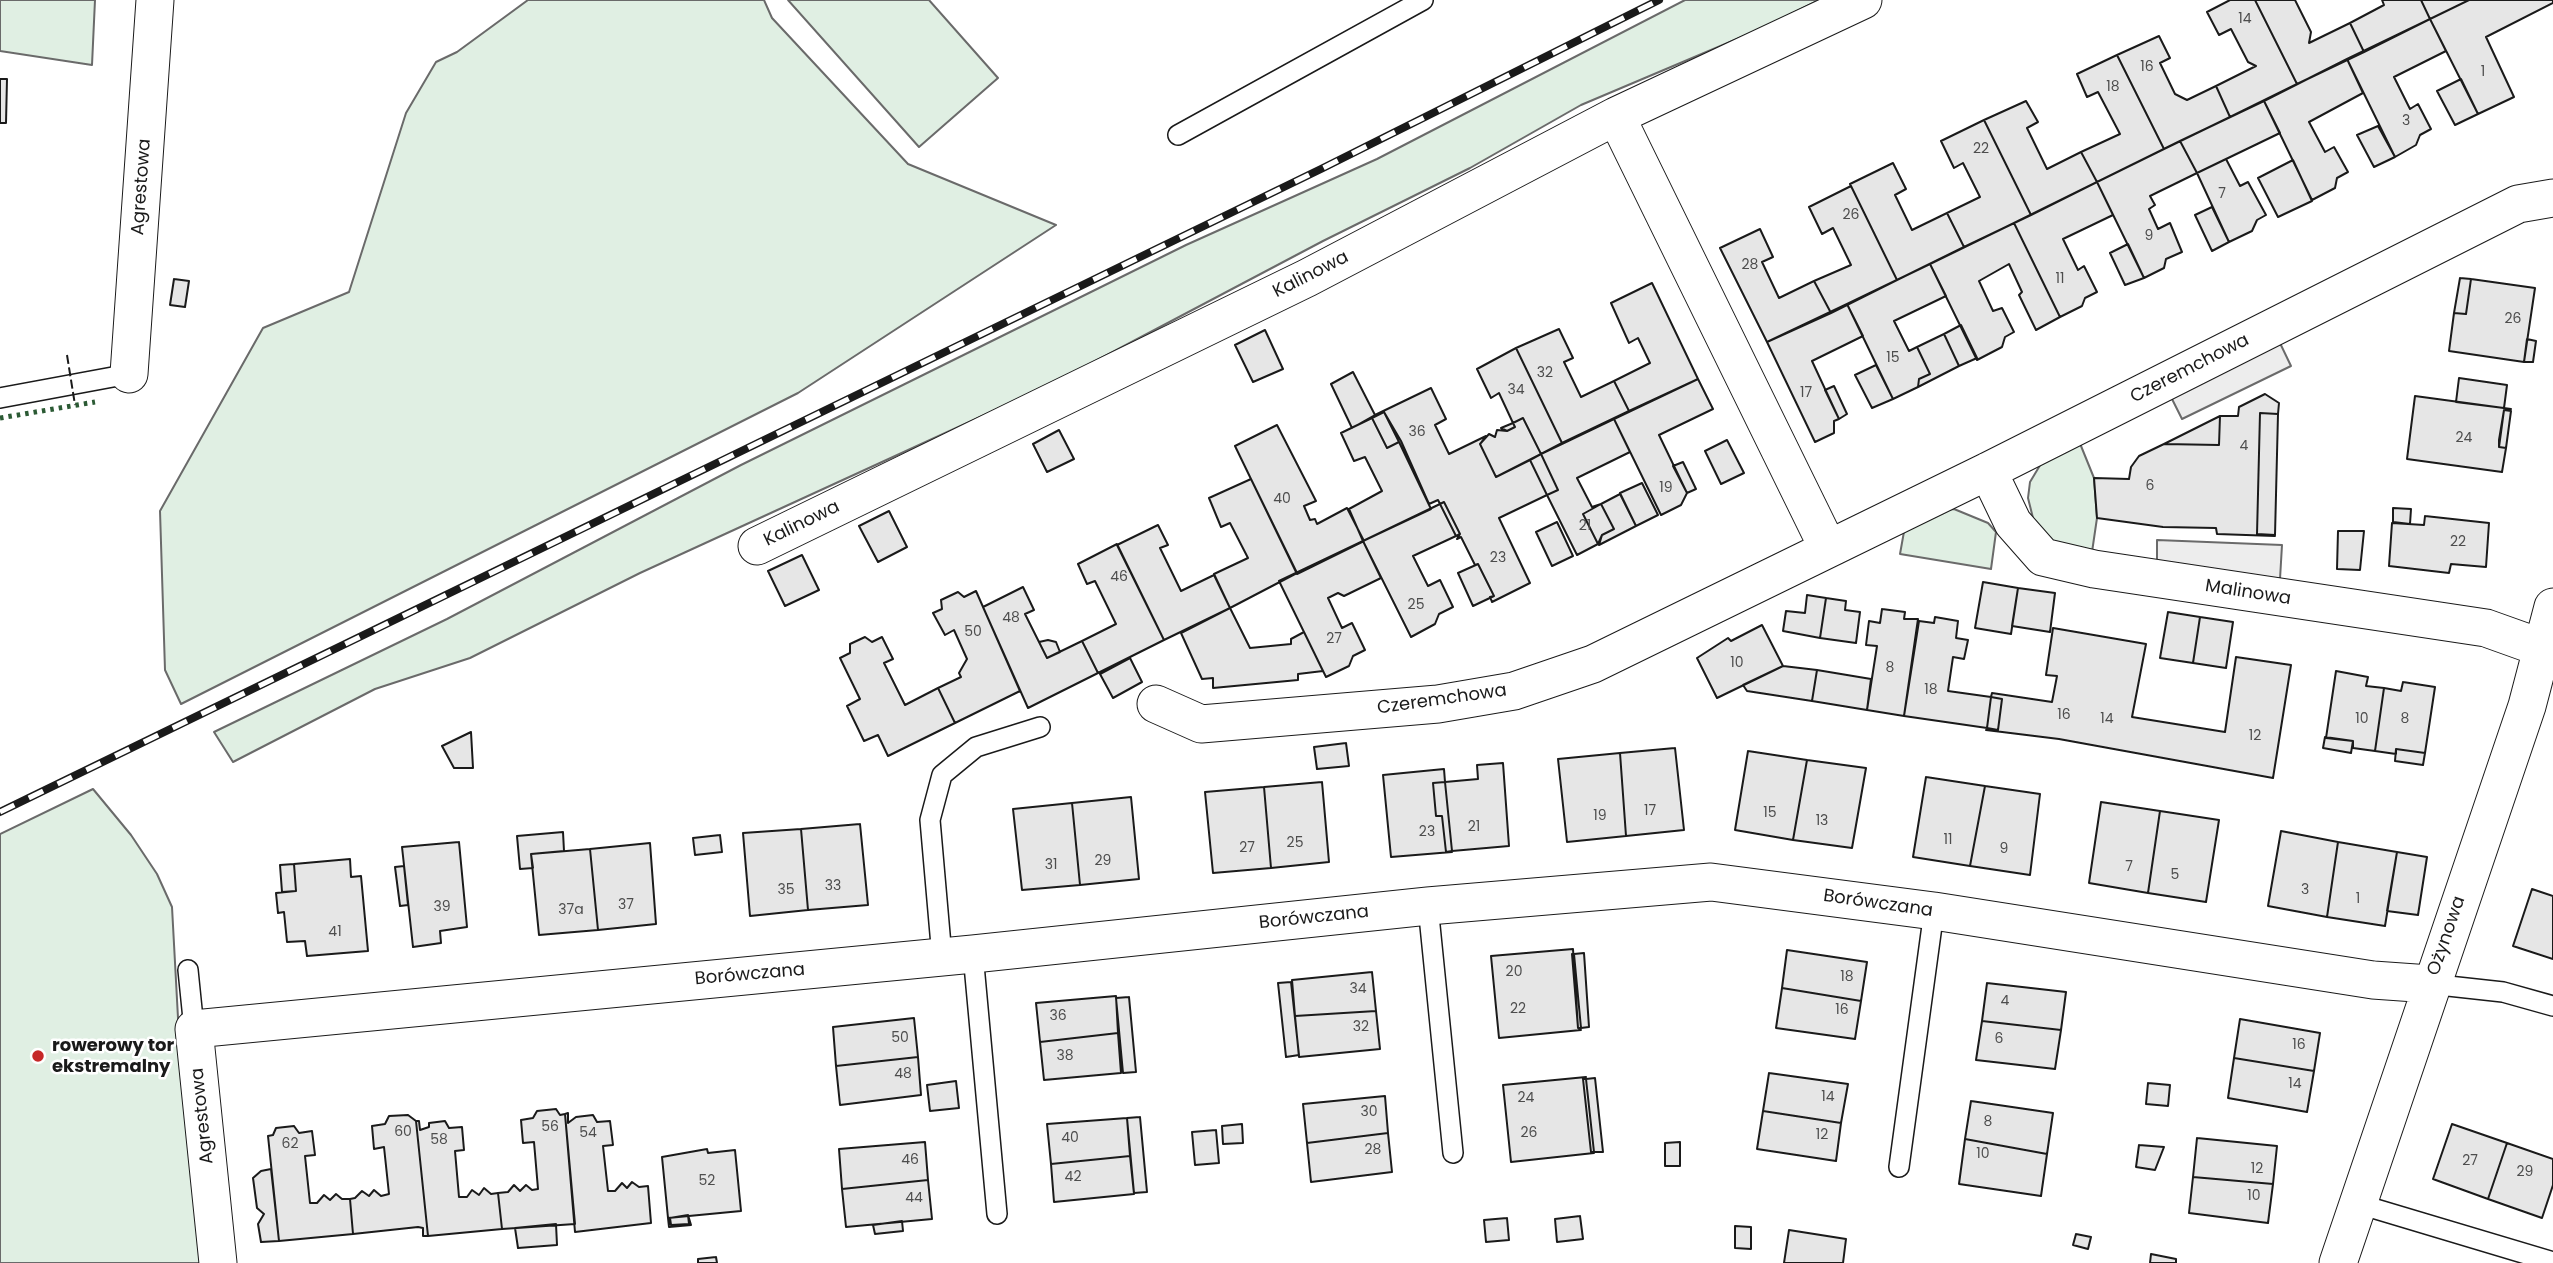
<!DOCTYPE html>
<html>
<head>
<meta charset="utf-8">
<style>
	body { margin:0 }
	canvas { display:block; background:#fff }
</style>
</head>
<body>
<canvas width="2553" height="1263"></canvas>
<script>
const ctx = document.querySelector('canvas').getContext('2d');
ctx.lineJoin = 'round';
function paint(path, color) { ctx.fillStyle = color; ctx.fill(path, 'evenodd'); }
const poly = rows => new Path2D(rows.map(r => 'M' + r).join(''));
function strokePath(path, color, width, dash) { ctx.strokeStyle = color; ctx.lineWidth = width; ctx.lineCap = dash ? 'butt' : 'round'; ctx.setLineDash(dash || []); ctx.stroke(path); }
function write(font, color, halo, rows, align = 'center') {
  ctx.font = font + ' Poppins,sans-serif'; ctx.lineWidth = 5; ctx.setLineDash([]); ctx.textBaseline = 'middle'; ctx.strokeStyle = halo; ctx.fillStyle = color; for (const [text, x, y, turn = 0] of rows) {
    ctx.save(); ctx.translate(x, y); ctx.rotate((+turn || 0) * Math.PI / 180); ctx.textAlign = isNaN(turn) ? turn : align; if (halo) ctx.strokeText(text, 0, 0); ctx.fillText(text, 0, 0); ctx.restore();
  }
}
const green = poly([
	[0,0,95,0,92,65,0,51,0,0],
	[528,0,764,0,772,18,908,164,1056,225,798,393,181,704,165,670,160,511,263,328,349,292,406,113,436,62,457,52,528,0],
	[788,0,929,0,998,78,919,147,788,0],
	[1685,0,1819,0,1763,28,1581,105,1470,168,1323,241,1052,384,640,573,470,658,375,689,233,762,214,732,447,619,741,465,1186,245,1377,159,1685,0],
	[2079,441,2094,478,2097,518,2092,552,2056,544,2034,522,2028,498,2030,482,2042,462,2079,441],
	[1954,509,1988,523,1996,532,1991,569,1900,554,1905,526,1928,511,1954,509],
	[93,789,131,835,157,874,172,907,180,1055,202,1263,0,1263,0,834,93,789]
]);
const parking = poly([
	[2279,341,2291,366,2182,419,2170,395,2279,341],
	[2157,540,2282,545,2280,579,2157,562,2157,540]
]);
const building = poly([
	[2230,0,2255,0,2297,84,2230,117,2216,86,2256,66,2248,62,2231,29,2219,35,2207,12,2230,0],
	[2255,0,2295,0,2311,32,2309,43,2350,23,2364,52,2297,84,2255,0],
	[2382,0,2421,0,2430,19,2364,52,2350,23,2384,5,2382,0],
	[2421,0,2469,0,2430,19,2421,0],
	[2469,0,2553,0,2553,3,2486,37,2514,97,2478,114,2430,19,2469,0],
	[2430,19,2446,51,2394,77,2410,109,2418,104,2431,129,2420,135,2416,145,2395,157,2347,59,2430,19],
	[2159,36,2170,58,2160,63,2175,94,2187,100,2216,86,2230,117,2164,149,2117,55,2159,36],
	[2117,55,2164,149,2097,182,2081,152,2120,134,2098,92,2087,97,2077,74,2117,55],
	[2347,59,2363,93,2309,122,2325,152,2334,147,2348,172,2337,178,2335,188,2312,200,2264,101,2347,59],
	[0,79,7,79,6,123,0,123,0,79],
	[2461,79,2478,114,2455,125,2437,91,2461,79],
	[2026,101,2038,122,2027,128,2047,169,2081,152,2097,182,2031,215,1984,120,2026,101],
	[2264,101,2280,133,2197,173,2180,141,2264,101],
	[1984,120,2031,215,1964,247,1947,213,1980,197,1963,163,1954,168,1941,141,1984,120],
	[2378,126,2395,157,2374,167,2357,135,2378,126],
	[2180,141,2197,173,2150,196,2155,205,2149,209,2158,229,2170,223,2182,252,2166,259,2164,268,2144,278,2097,182,2180,141],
	[2226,159,2240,186,2248,182,2266,215,2257,220,2252,231,2229,242,2197,173,2226,159],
	[2293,160,2312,201,2278,217,2258,178,2293,160],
	[1893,163,1906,189,1895,195,1912,230,1947,213,1964,247,1897,280,1850,184,1893,163],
	[2097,182,2113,215,2063,239,2078,270,2084,266,2097,292,2085,298,2082,306,2060,317,2014,223,2097,182],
	[1851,186,1897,280,1831,313,1814,281,1851,265,1833,228,1822,234,1809,207,1851,186],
	[2212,207,2229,242,2212,251,2195,215,2212,207],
	[2014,223,2060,317,2036,330,2019,295,2022,292,2009,264,1979,281,1993,311,2002,308,2014,332,2005,337,2002,347,1977,360,1930,264,2014,223],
	[1760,229,1773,257,1762,262,1779,298,1814,281,1831,313,1767,342,1720,248,1760,229],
	[2128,244,2144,278,2125,285,2110,253,2128,244],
	[1930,264,1946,296,1894,321,1909,351,1917,347,1930,374,1919,379,1918,387,1893,399,1847,304,1930,264],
	[2460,278,2471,279,2466,314,2454,313,2460,278],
	[174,279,189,281,185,307,170,305,174,279],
	[2471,279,2535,288,2524,362,2449,351,2454,313,2466,314,2471,279],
	[1652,283,1698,379,1629,411,1614,381,1650,363,1638,338,1629,343,1611,303,1652,283],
	[1847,304,1863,336,1812,361,1839,419,1834,421,1834,433,1815,442,1767,342,1847,304],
	[1961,325,1977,358,1959,366,1944,334,1961,325],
	[1559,329,1573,358,1564,362,1581,397,1614,381,1629,411,1562,443,1516,348,1559,329],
	[1265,330,1283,369,1253,382,1235,345,1265,330],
	[1944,334,1959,366,1918,387,1919,379,1930,374,1917,347,1944,334],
	[2527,339,2536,341,2533,362,2524,362,2527,339],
	[1516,348,1562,443,1541,454,1523,418,1513,423,1499,393,1491,398,1477,369,1516,348],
	[1876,365,1893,399,1872,408,1855,375,1876,365],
	[1353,372,1375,415,1352,428,1331,384,1353,372],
	[2459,378,2507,385,2504,408,2456,402,2459,378],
	[1698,379,1713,409,1659,435,1687,493,1681,505,1661,515,1614,419,1698,379],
	[1834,386,1847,414,1839,419,1825,390,1834,386],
	[1431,388,1446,419,1435,425,1449,454,1486,436,1480,444,1496,477,1530,460,1547,495,1499,518,1530,583,1492,602,1490,597,1494,596,1478,564,1475,565,1461,537,1457,539,1460,534,1444,502,1440,504,1438,500,1429,504,1401,441,1384,412,1375,415,1431,388],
	[2265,394,2279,403,2278,414,2260,413,2257,534,2275,536,2217,534,2216,528,2163,527,2097,518,2094,478,2129,479,2131,467,2139,456,2164,444,2219,445,2220,416,2238,416,2239,407,2265,394],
	[2415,396,2511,409,2504,410,2499,440,2499,447,2506,448,2502,472,2407,459,2415,396],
	[2504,410,2511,411,2506,448,2499,447,2504,410],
	[1384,412,1399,442,1387,448,1372,418,1384,412],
	[2260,413,2278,414,2275,535,2257,534,2260,413],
	[2220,416,2219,445,2164,444,2220,416],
	[1372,418,1387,448,1399,442,1431,509,1363,541,1349,509,1382,491,1365,457,1354,461,1341,433,1372,418],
	[1523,418,1541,454,1496,477,1480,444,1489,434,1495,437,1497,430,1507,431,1515,427,1513,423,1523,418],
	[1614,419,1630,452,1577,478,1592,507,1601,504,1583,514,1598,544,1577,555,1547,495,1558,490,1541,454,1614,419],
	[1513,423,1515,427,1507,431,1501,428,1513,423],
	[1277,425,1316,501,1304,506,1310,520,1315,519,1317,524,1347,508,1364,541,1297,574,1235,446,1277,425],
	[1059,430,1074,459,1047,472,1033,444,1059,430],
	[1727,440,1744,473,1721,484,1705,451,1727,440],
	[1541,454,1558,490,1547,495,1530,460,1541,454],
	[1683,462,1696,489,1687,493,1673,466,1683,462],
	[1251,479,1297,573,1230,608,1214,574,1248,558,1230,523,1221,527,1209,498,1251,479],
	[1642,483,1658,515,1636,526,1620,493,1642,483],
	[1620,494,1636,526,1599,545,1602,535,1614,529,1601,504,1620,494],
	[1444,502,1460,534,1456,536,1440,504,1444,502],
	[1440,504,1456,536,1413,556,1428,586,1440,580,1453,607,1439,614,1435,624,1411,637,1363,541,1440,504],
	[1601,504,1614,529,1602,535,1598,544,1583,514,1601,504],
	[2393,508,2411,509,2410,524,2393,522,2393,508],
	[889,511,907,547,878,562,859,526,889,511],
	[2425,516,2489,523,2486,567,2451,564,2449,573,2389,566,2392,523,2424,525,2425,516],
	[1557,522,1573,556,1552,566,1536,532,1557,522],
	[1158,525,1168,545,1160,548,1181,591,1214,575,1230,608,1164,640,1117,545,1158,525],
	[2338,531,2364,531,2360,570,2337,569,2338,531],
	[1363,541,1381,578,1344,596,1338,593,1328,598,1342,628,1352,623,1365,650,1353,656,1349,666,1326,677,1279,581,1363,541],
	[1117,544,1164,640,1098,673,1082,641,1116,624,1095,581,1087,584,1078,564,1117,544],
	[802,555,819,590,785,606,768,571,802,555],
	[1478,564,1494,596,1473,606,1458,573,1478,564],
	[1983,582,2018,588,2011,634,1975,628,1983,582],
	[1023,587,1034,610,1025,614,1047,658,1082,641,1098,673,1028,708,983,607,1023,587],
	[2018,588,2055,593,2050,632,2012,626,2018,588],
	[976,591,1020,691,955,723,938,688,961,677,959,673,967,659,954,630,945,635,933,613,942,609,941,600,958,592,964,597,976,591],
	[1807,595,1826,598,1820,638,1783,631,1786,611,1805,613,1807,595],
	[1826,598,1846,601,1845,610,1860,612,1856,643,1820,638,1826,598],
	[1230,608,1250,648,1291,644,1291,639,1304,632,1323,671,1298,674,1298,680,1213,688,1213,678,1202,679,1181,633,1230,608],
	[1882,609,1905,612,1904,619,1918,619,1904,716,1867,710,1877,646,1866,645,1869,621,1880,623,1882,609],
	[2168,612,2200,617,2193,663,2160,658,2168,612],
	[1935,617,1958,621,1956,638,1968,640,1964,659,1953,657,1948,691,1991,697,1987,728,1904,716,1919,621,1934,623,1935,617],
	[2200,617,2233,622,2226,668,2193,663,2200,617],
	[1762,625,1783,666,1717,698,1697,658,1728,638,1731,641,1762,625],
	[2053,628,2146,644,2132,717,2225,732,2236,657,2291,665,2273,778,2059,739,1986,730,1998,730,2002,699,1991,697,1992,693,2052,702,2057,676,2046,675,2053,628],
	[865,637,872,642,882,637,893,659,884,663,905,705,938,688,955,723,888,756,878,735,864,741,847,706,860,699,840,658,850,653,850,644,865,637],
	[1048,640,1056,642,1060,652,1047,658,1039,642,1048,640],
	[1130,658,1142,682,1113,698,1100,674,1130,658],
	[1783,666,1817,670,1812,701,1747,691,1743,685,1783,666],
	[1817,670,1871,679,1867,710,1812,701,1817,670],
	[2336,671,2368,677,2366,686,2384,688,2375,751,2353,748,2353,741,2326,738,2336,671],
	[2403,682,2435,687,2425,753,2396,749,2396,754,2375,751,2384,688,2401,691,2403,682],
	[1991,697,2002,699,1998,730,1987,728,1991,697],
	[471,732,473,768,454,768,442,746,471,732],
	[2325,737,2353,741,2351,753,2323,748,2325,737],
	[1346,743,1349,766,1317,769,1314,747,1346,743],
	[1675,748,1684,830,1626,836,1620,753,1675,748],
	[2396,749,2425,753,2423,765,2395,761,2396,749],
	[1748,751,1807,760,1793,840,1735,830,1748,751],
	[1620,753,1626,836,1567,842,1558,759,1620,753],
	[1807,760,1866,768,1852,848,1793,840,1807,760],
	[1503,763,1509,846,1452,851,1445,782,1478,779,1477,765,1503,763],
	[1444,769,1445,782,1433,783,1436,816,1442,816,1446,852,1452,852,1391,857,1383,775,1444,769],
	[1926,777,1985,786,1970,866,1913,857,1926,777],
	[1322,782,1329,862,1271,868,1264,787,1322,782],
	[1445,782,1452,851,1446,852,1442,816,1436,816,1433,783,1445,782],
	[1985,786,2040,794,2030,875,1970,866,1985,786],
	[1264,787,1271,868,1213,873,1205,792,1264,787],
	[1131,797,1139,879,1080,885,1072,803,1131,797],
	[2101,802,2160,811,2148,893,2089,883,2101,802],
	[1072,803,1080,885,1022,890,1013,809,1072,803],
	[2160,811,2219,820,2206,902,2148,893,2160,811],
	[860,824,868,905,808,910,801,829,860,824],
	[801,829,808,910,750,916,743,833,801,829],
	[2281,831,2338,842,2327,917,2268,906,2281,831],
	[563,832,564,851,531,854,533,868,520,869,517,836,563,832],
	[720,835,722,852,695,855,693,838,720,835],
	[459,842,467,927,440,931,441,943,413,947,402,847,459,842],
	[2338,842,2397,852,2385,926,2327,917,2338,842],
	[650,843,656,924,598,930,590,849,650,843],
	[590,849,598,930,539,935,531,854,590,849],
	[2397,852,2427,857,2418,915,2387,911,2397,852],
	[350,859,351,877,361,876,368,951,307,956,305,941,287,942,284,912,278,913,276,893,296,891,294,864,350,859],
	[294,864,296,891,282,892,280,865,294,864],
	[404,866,408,905,400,906,395,867,404,866],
	[2532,889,2553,896,2553,959,2513,946,2532,889],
	[1573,949,1578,1028,1581,1030,1499,1038,1491,956,1573,949],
	[1787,950,1867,962,1861,1001,1782,988,1787,950],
	[1584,953,1589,1027,1581,1028,1574,954,1584,953],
	[1572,954,1574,954,1581,1028,1578,1028,1572,954],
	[1372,972,1376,1011,1295,1016,1292,980,1372,972],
	[1291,982,1299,1055,1286,1057,1278,983,1291,982],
	[1987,983,2066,992,2061,1030,1982,1021,1987,983],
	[1782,988,1861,1001,1855,1039,1776,1028,1782,988],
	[1116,996,1118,1033,1040,1042,1036,1003,1116,996],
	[1129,997,1136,1072,1123,1073,1116,998,1129,997],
	[1376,1011,1380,1049,1299,1057,1295,1016,1376,1011],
	[914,1018,918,1057,836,1066,833,1027,914,1018],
	[2240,1019,2320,1033,2314,1071,2234,1058,2240,1019],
	[1982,1021,2061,1030,2055,1069,1976,1060,1982,1021],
	[1118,1033,1121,1073,1044,1080,1040,1042,1118,1033],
	[918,1057,921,1095,840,1105,836,1066,918,1057],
	[2234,1058,2314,1071,2307,1112,2228,1098,2234,1058],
	[1769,1073,1848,1084,1841,1123,1763,1111,1769,1073],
	[1586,1077,1583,1079,1591,1152,1594,1153,1511,1162,1503,1085,1586,1077],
	[1595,1078,1603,1152,1594,1152,1586,1079,1595,1078],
	[1583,1079,1586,1079,1594,1152,1591,1152,1583,1079],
	[956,1081,959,1108,930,1111,927,1085,956,1081],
	[2148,1083,2170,1085,2168,1106,2146,1104,2148,1083],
	[1385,1096,1388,1133,1307,1143,1303,1104,1385,1096],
	[1971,1101,2053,1113,2047,1154,1965,1139,1971,1101],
	[556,1109,560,1115,565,1114,575,1224,502,1229,498,1193,508,1192,514,1185,520,1191,526,1185,532,1190,538,1189,534,1142,523,1143,521,1120,533,1118,537,1111,556,1109],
	[1763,1111,1841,1123,1836,1161,1757,1149,1763,1111],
	[568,1113,568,1123,576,1117,593,1115,597,1122,610,1121,613,1145,603,1146,608,1191,615,1191,622,1183,627,1188,632,1182,639,1187,648,1186,651,1223,575,1232,565,1114,568,1113],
	[408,1115,416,1121,428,1236,423,1236,423,1228,418,1227,353,1234,350,1199,355,1198,362,1191,369,1196,374,1190,381,1196,389,1194,384,1147,374,1149,372,1126,385,1124,389,1116,408,1115],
	[1140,1117,1147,1192,1134,1193,1127,1118,1140,1117],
	[1127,1118,1130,1156,1051,1164,1047,1124,1127,1118],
	[416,1121,419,1121,420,1130,429,1127,429,1123,445,1121,449,1128,462,1127,464,1150,455,1151,459,1197,467,1197,472,1190,479,1195,484,1188,491,1194,498,1193,502,1229,428,1236,416,1121],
	[1242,1124,1243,1143,1223,1144,1222,1126,1242,1124],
	[2452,1124,2507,1143,2488,1199,2433,1179,2452,1124],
	[294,1126,299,1133,312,1131,315,1155,305,1156,310,1203,317,1203,324,1195,330,1200,336,1194,342,1199,350,1199,353,1234,279,1241,268,1136,273,1135,276,1128,294,1126],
	[1216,1130,1219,1163,1195,1165,1192,1132,1216,1130],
	[1388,1133,1392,1172,1311,1182,1307,1143,1388,1133],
	[2197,1138,2277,1146,2273,1184,2193,1177,2197,1138],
	[1965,1139,2047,1154,2041,1196,1959,1184,1965,1139],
	[925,1142,928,1180,842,1189,839,1149,925,1142],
	[1680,1142,1680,1166,1665,1166,1665,1143,1680,1142],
	[2507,1143,2553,1159,2553,1185,2542,1218,2488,1199,2507,1143],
	[2139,1145,2164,1147,2155,1170,2136,1167,2139,1145],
	[707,1149,708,1153,735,1150,741,1211,668,1218,662,1157,707,1149],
	[1130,1156,1134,1194,1054,1202,1051,1164,1130,1156],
	[271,1169,279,1241,261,1242,258,1224,264,1214,257,1208,253,1178,261,1171,271,1169],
	[2193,1177,2273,1184,2268,1223,2189,1213,2193,1177],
	[928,1180,932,1219,846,1227,842,1189,928,1180],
	[688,1215,691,1225,669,1227,668,1218,671,1225,689,1224,688,1215],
	[688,1215,689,1224,671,1225,670,1218,688,1215],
	[1580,1216,1583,1239,1557,1242,1555,1219,1580,1216],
	[1507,1218,1509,1240,1486,1242,1484,1220,1507,1218],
	[902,1221,903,1231,875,1234,873,1225,902,1221],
	[556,1224,557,1245,518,1248,515,1228,556,1224],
	[1735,1226,1751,1227,1751,1249,1735,1248,1735,1226],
	[1789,1230,1846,1239,1843,1263,1784,1263,1789,1230],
	[2076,1234,2091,1237,2088,1249,2073,1245,2076,1234],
	[2151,1254,2176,1259,2176,1263,2150,1263,2151,1254],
	[716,1257,717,1263,698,1263,698,1259,716,1257]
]);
const lane = poly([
	[1178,135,1423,0],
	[0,398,129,374],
	[1428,906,1453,1153],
	[973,954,997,1214],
	[942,957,930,820,942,775,976,747,1040,727],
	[188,970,194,1029],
	[2430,984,2503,992,2553,1006],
	[1899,1167,1934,911],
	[2359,1204,2553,1262]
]);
const street = poly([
	[1616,116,1828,548],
	[129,374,155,0],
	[1988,471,2013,523,2043,557,2094,569,2486,628,2553,652],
	[757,546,1307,278,1616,116,1863,0],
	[1156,704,1201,724,1438,704,1514,691,1593,664,1988,471,2518,204,2553,198],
	[218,1263,194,1029,973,954,1428,906,1711,882,1934,911,2373,980,2430,984],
	[2338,1263,2527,706,2553,607]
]);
const rail = poly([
	[0,812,1323,168,1659,0]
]);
const hedge = poly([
	[0,418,95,402]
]);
const fence = poly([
	[67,355,75,405]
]);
const markers = [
	[38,1056,7,"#c62828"]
];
const numberNames = [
	["14",2245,19],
	["16",2147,67],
	["1",2483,72],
	["18",2113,87],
	["3",2406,121],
	["22",1981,149],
	["7",2222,194],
	["26",1851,215],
	["9",2149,236],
	["28",1750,265],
	["11",2060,279],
	["26",2513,319],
	["15",1893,358],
	["32",1545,373],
	["34",1516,390],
	["17",1806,393],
	["36",1417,432],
	["24",2464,438],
	["4",2244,446],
	["6",2150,486],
	["19",1666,488],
	["40",1282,499],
	["21",1585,526],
	["22",2458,542],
	["23",1498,558],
	["46",1119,577],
	["25",1416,605],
	["48",1011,618],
	["50",973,632],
	["27",1334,639],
	["10",1737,663],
	["8",1890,668],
	["18",1931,690],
	["16",2064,715],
	["14",2107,719],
	["10",2362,719],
	["8",2405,719],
	["12",2255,736],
	["17",1650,811],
	["15",1770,813],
	["19",1600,816],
	["13",1822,821],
	["21",1474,827],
	["23",1427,832],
	["11",1948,840],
	["25",1295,843],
	["27",1247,848],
	["9",2004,849],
	["29",1103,861],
	["31",1051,865],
	["7",2129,867],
	["5",2175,875],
	["33",833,886],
	["35",786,890],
	["3",2305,890],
	["1",2358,899],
	["37",626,905],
	["39",442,907],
	["37a",571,910],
	["41",335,932],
	["20",1514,972],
	["18",1847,977],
	["34",1358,989],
	["4",2005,1001],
	["22",1518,1009],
	["16",1842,1010],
	["36",1058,1016],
	["32",1361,1027],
	["50",900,1038],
	["6",1999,1039],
	["16",2299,1045],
	["38",1065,1056],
	["48",903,1074],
	["14",2295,1084],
	["14",1828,1097],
	["24",1526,1098],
	["30",1369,1112],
	["8",1988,1122],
	["56",550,1127],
	["60",403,1132],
	["54",588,1133],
	["26",1529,1133],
	["12",1822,1135],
	["40",1070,1138],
	["58",439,1140],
	["62",290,1144],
	["28",1373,1150],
	["10",1983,1154],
	["46",910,1160],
	["27",2470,1161],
	["12",2257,1169],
	["29",2525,1172],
	["42",1073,1177],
	["52",707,1181],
	["10",2254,1196],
	["44",914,1198]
];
const streetNames = [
	["Agrestowa",142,187,-86],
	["Kalinowa",1311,275,-27],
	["Czeremchowa",2190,369,-27],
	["Kalinowa",802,524,-26],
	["Malinowa",2248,593,9],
	["Czeremchowa",1442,700,-8],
	["Borówczana",1878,904,8],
	["Borówczana",1314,918,-6],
	["Ożynowa",2447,936,-71],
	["Borówczana",750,975,-5],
	["Agrestowa",203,1116,-96]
];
const poiNames = [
	["rowerowy tor",52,1046],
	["ekstremalny",52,1067]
];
paint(green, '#e0efe3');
strokePath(green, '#6a6a6a', 2);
paint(parking, '#ededed');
strokePath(parking, '#6a6a6a', 2);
paint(building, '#e6e6e6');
strokePath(building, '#1a1a1a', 2);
strokePath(lane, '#1a1a1a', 22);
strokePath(street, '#1a1a1a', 39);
strokePath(lane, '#fff', 19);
strokePath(street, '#fff', 37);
strokePath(rail, '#1a1a1a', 8);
strokePath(rail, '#fff', 5, [16]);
strokePath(hedge, '#2b5a34', 5, [3.5, 5]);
strokePath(fence, '#1a1a1a', 2, [9, 3.5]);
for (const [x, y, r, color] of markers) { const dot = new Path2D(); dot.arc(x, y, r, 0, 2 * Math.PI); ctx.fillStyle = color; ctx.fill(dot); strokePath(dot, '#fff', 2.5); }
write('14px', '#4d4d4d', null, numberNames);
write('18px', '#1a1a1a', '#fff', streetNames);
write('bold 18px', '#1a1a1a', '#fff', poiNames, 'left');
</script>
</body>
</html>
